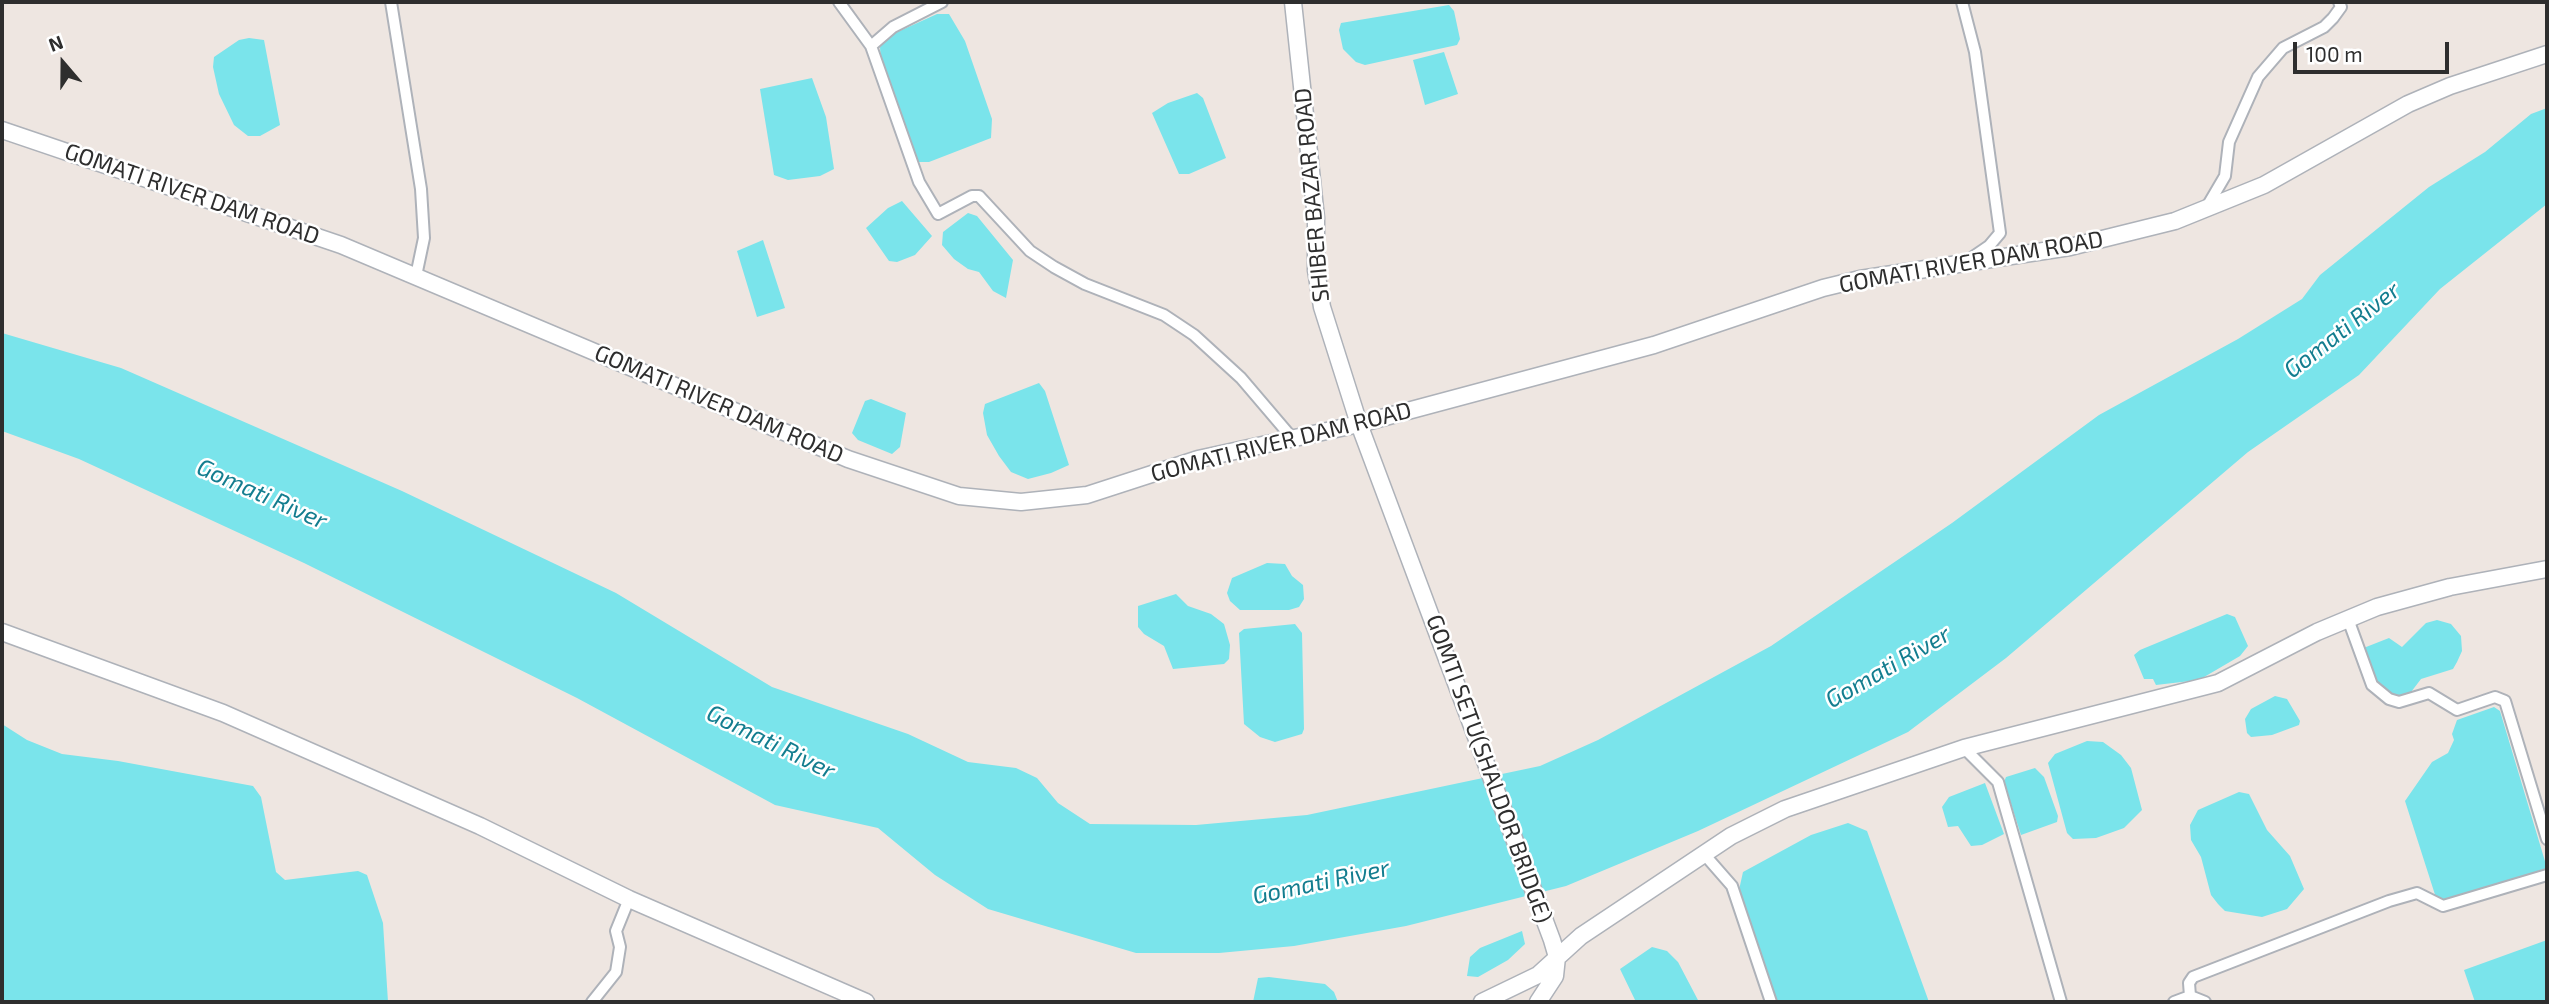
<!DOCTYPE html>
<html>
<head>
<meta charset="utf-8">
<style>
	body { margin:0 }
	#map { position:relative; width:2549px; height:1004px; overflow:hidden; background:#eee6e1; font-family:"Exo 2",sans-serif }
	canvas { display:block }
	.frame { position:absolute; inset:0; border:4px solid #2e2e2e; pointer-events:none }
	.north { position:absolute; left:28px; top:28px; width:70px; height:70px; -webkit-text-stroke:5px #fff; paint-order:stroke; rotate:340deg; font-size:19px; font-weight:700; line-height:28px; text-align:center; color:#2e2e2e }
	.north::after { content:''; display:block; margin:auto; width:24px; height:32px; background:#2e2e2e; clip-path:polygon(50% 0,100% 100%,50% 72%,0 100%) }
	.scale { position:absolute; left:2293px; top:42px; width:156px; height:32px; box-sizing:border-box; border:4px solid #2e2e2e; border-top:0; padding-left:9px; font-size:21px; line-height:24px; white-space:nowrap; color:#2e2e2e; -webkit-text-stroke:5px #fff; paint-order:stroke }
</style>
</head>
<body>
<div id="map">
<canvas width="2549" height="1004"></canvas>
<div class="frame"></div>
<div class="north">N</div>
<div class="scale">100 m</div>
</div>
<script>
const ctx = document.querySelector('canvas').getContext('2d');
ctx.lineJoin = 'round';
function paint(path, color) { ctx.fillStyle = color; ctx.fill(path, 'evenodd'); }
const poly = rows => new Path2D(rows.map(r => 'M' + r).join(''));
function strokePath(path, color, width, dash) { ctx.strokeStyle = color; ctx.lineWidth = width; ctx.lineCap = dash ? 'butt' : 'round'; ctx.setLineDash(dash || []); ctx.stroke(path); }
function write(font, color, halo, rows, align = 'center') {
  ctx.font = font + ' "Exo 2",sans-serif'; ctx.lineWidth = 5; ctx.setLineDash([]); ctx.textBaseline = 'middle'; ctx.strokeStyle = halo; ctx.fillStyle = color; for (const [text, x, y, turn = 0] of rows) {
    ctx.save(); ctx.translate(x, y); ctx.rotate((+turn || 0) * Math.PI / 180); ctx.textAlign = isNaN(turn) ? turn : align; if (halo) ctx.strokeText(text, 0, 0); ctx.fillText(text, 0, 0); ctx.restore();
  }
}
const water = poly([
	[1449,5,1454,11,1460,39,1457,45,1365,65,1356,62,1343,49,1339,30,1341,23],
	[937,14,949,14,965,41,992,119,991,138,929,162,914,162,881,64,880,47,893,34],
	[249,38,264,40,280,125,260,136,248,136,234,125,219,94,213,67,214,57,239,40],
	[1444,52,1458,94,1425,105,1413,60],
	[812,78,826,117,834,169,820,176,788,180,774,175,760,89],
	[1197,93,1203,98,1226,158,1189,174,1179,174,1152,113,1168,103],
	[2547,108,2547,204,2440,289,2359,375,2248,452,2006,658,1908,732,1698,831,1566,886,1406,926,1294,946,1219,953,1136,953,988,909,935,875,878,828,775,805,577,698,304,563,79,459,2,431,2,333,121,368,402,491,616,593,772,687,908,734,968,762,1016,768,1037,778,1058,803,1090,824,1196,825,1307,815,1540,766,1598,740,1771,646,1952,523,2099,415,2238,339,2302,299,2320,275,2429,187,2485,152,2531,114],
	[902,201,932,236,915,255,897,262,889,261,866,228,888,208],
	[968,213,977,216,1013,260,1006,298,993,291,979,272,968,269,954,259,942,245,943,232],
	[763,240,785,308,757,317,737,251],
	[1039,383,1045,391,1069,465,1051,473,1028,479,1011,472,999,456,987,435,983,413,985,404],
	[871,399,906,413,900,447,892,454,858,440,852,433,865,401],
	[1267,563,1285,564,1292,576,1303,585,1304,599,1299,607,1289,610,1240,610,1230,601,1227,593,1232,578],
	[1176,594,1188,606,1211,614,1224,624,1230,645,1229,659,1224,664,1173,669,1164,646,1144,634,1138,627,1138,606],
	[2227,614,2235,617,2248,646,2240,656,2199,680,2156,685,2153,679,2144,679,2134,655,2140,650],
	[2437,620,2451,624,2461,636,2462,651,2457,662,2453,669,2421,679,2408,696,2392,695,2372,679,2361,649,2389,638,2402,647,2426,623],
	[1295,624,1302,633,1304,729,1302,734,1275,742,1260,737,1244,724,1239,633,1244,629],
	[2275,696,2287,699,2300,721,2299,725,2272,735,2251,737,2247,733,2245,719,2251,709],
	[2494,707,2500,711,2547,868,2438,904,2405,801,2432,762,2448,753,2454,740,2452,734,2457,720],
	[2,724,27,740,62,754,118,761,253,786,261,797,276,872,285,880,358,871,367,875,383,923,388,1002,2,1002],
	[2087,741,2103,742,2121,755,2131,768,2142,810,2124,828,2096,838,2073,839,2067,833,2048,763,2055,754],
	[2035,768,2044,777,2058,816,2057,822,2021,835,2004,782,2006,777],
	[1985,783,2004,834,1982,845,1971,846,1958,826,1948,827,1942,807,1949,797],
	[2239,792,2249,794,2267,830,2290,856,2304,889,2287,909,2262,917,2225,911,2218,904,2211,895,2201,857,2191,840,2190,825,2198,810],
	[1848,823,1867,831,1929,1002,1776,1002,1739,890,1743,872,1811,835],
	[1522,931,1525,944,1508,960,1478,977,1467,976,1470,957,1480,948],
	[2547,940,2547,1002,2475,1002,2464,970],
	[1652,947,1667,951,1678,962,1699,1002,1636,1002,1620,969],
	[1269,977,1325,984,1334,992,1338,1002,1253,1002,1258,978]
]);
const street = poly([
	[391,2,421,189,424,238,416,276],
	[839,2,871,46,919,182,938,214,972,196,979,196,1030,251,1054,267,1085,284,1164,315,1194,335,1241,378,1293,439],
	[1962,2,1975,52,2000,233,1989,246,1970,259],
	[871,46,893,27,942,2],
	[2208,205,2225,176,2229,142,2258,77,2283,48,2324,27,2333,18,2341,7,2339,2],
	[2348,619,2372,685,2389,699,2399,702,2429,693,2457,710,2495,697,2505,701,2547,839],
	[1964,748,1998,782,2061,1002],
	[1704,854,1732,886,1771,1002],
	[592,1002,616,972,620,947,616,931,629,899],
	[2174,1002,2190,996],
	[2205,1002,2190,996,2189,983,2193,977,2389,901,2417,893,2443,906,2547,875]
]);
const secondary = poly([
	[1293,2,1316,218,1316,270,1322,307,1359,424,1552,940,1557,957,1555,976,1538,1002],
	[2,130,341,245,848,459,959,496,1021,502,1087,495,1198,459,1359,424,1654,345,1823,288,1860,279,2070,247,2175,221,2264,185,2408,104,2450,86,2547,54],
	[2,632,223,713,480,826,629,899,866,1002],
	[1482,1002,1538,975,1581,936,1731,836,1785,809,1964,748,2218,683,2317,632,2377,607,2450,587,2547,569]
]);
const streetNames = [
	["GOMATI RIVER DAM ROAD",192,194,19],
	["SHIBER BAZAR ROAD",1312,195,-95],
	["GOMATI RIVER DAM ROAD",1971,262,-10],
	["GOMATI RIVER DAM ROAD",719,404,23],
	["GOMATI RIVER DAM ROAD",1281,442,-14],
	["GOMTI SETU(SHALDOR BRIDGE)",1489,769,70]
];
const waterNames = [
	["Gomati River",2342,330,-38],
	["Gomati River",262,494,24],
	["Gomati River",1888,667,-30],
	["Gomati River",771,742,26],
	["Gomati River",1321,882,-12]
];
paint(water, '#7ae4eb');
strokePath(street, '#aeb2b9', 14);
strokePath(secondary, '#aeb2b9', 19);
strokePath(street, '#fff', 10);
strokePath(secondary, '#fff', 16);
write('23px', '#2e2e2e', '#fff', streetNames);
write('italic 24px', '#137d8f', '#fff', waterNames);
</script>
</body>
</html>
